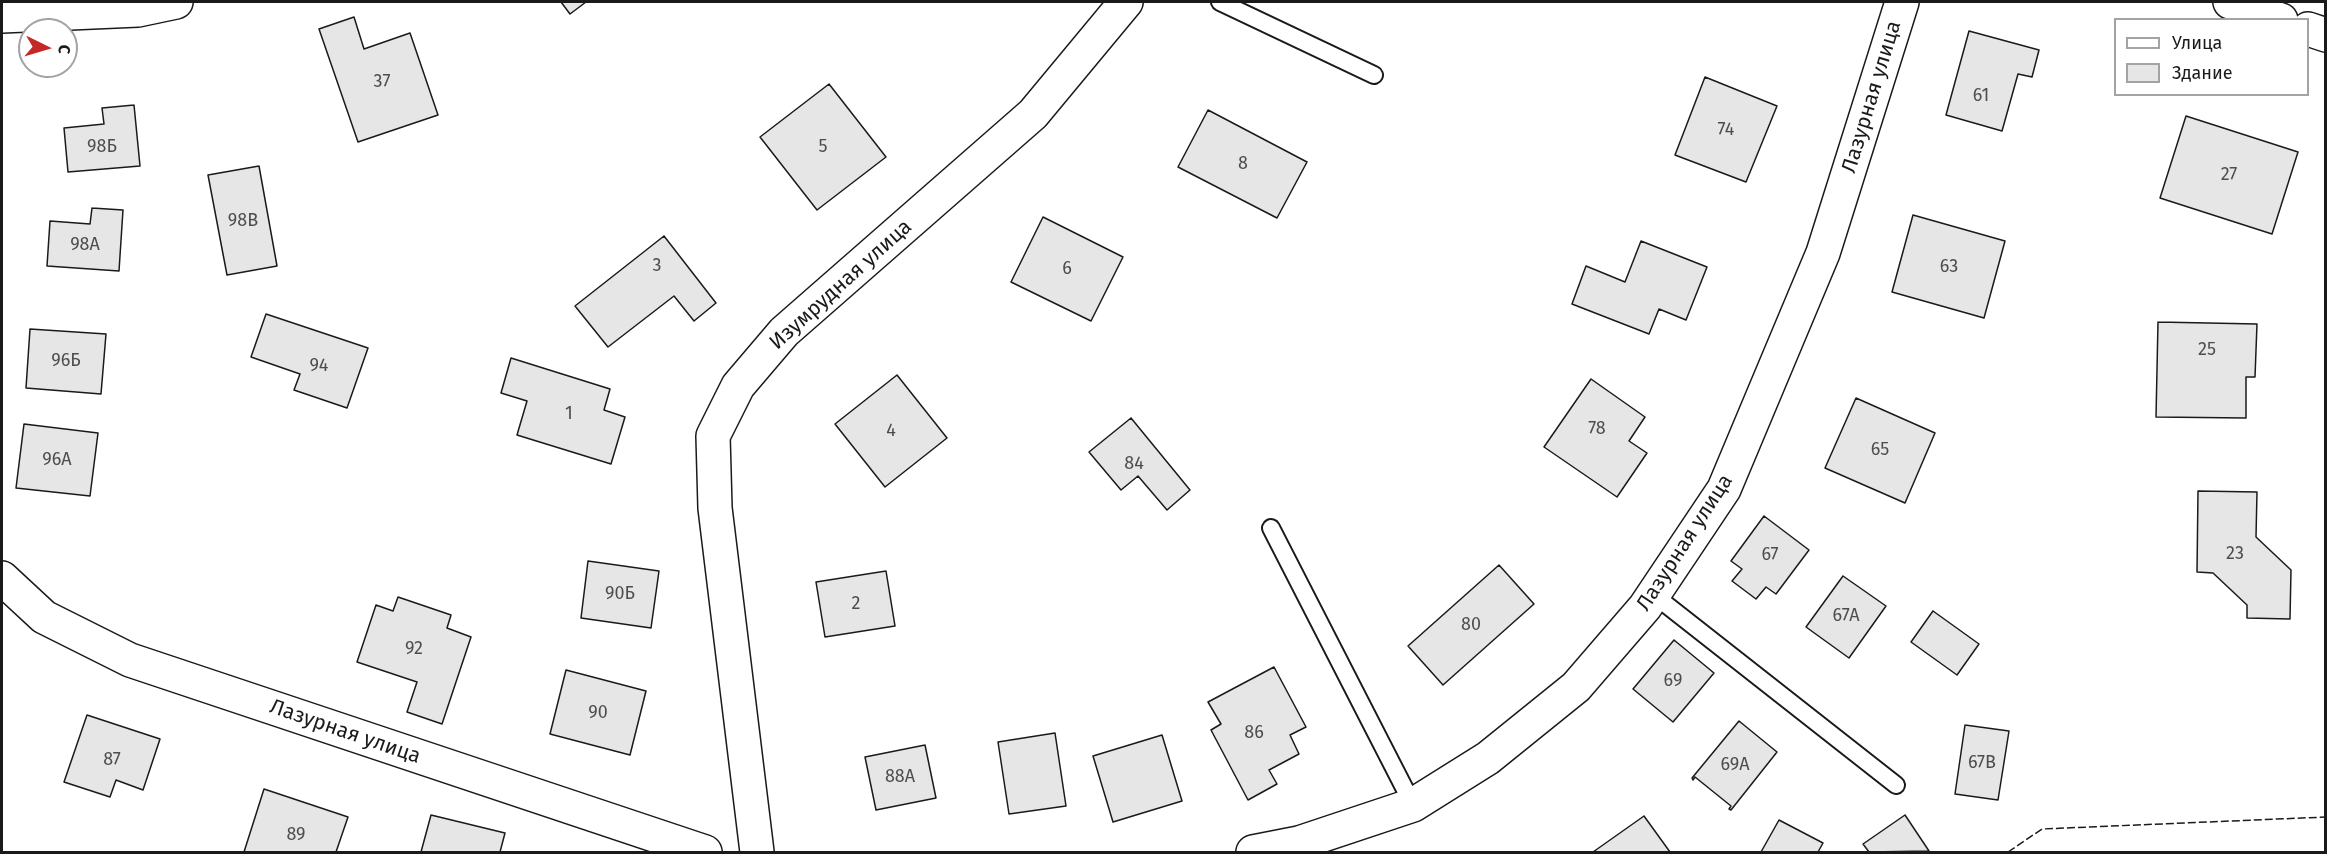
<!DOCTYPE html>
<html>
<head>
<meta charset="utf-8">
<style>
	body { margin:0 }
	#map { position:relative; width:2327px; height:854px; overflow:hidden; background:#fff; font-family:"Fira Sans",sans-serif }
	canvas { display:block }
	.frame { position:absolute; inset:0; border:3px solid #1a1a1a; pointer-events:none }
	.legend { position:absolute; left:2114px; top:18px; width:195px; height:78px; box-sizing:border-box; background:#fff; border:2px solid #a3a3a3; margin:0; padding:8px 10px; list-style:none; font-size:18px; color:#1a1a1a }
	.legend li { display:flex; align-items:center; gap:12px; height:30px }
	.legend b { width:30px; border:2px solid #a3a3a3 }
	.north { position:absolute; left:18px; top:18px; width:60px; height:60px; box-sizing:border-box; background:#fff; border:2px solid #a3a3a3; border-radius:50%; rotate:95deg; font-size:16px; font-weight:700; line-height:24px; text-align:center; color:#1a1a1a }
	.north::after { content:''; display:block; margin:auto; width:21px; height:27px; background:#c62828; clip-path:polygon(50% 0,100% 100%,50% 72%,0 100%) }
</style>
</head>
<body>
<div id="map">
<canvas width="2327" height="854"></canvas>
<div class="frame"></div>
<ul class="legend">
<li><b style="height:8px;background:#fff"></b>Улица</li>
<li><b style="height:16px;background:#e6e6e6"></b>Здание</li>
</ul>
<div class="north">С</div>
</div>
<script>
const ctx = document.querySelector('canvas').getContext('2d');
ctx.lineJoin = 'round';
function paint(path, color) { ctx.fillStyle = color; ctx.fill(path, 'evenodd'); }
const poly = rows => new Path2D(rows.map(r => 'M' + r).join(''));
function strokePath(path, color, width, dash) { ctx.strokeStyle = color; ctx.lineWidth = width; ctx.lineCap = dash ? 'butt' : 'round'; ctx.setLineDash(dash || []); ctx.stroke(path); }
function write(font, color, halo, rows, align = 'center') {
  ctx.font = font + ' "Fira Sans",sans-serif'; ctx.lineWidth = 4.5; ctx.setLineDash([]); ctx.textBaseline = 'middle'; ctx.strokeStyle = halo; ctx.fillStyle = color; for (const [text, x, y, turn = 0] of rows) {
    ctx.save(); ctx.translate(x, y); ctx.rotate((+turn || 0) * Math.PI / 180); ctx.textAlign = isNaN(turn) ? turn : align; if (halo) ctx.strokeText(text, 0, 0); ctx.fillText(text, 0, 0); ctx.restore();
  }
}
const building = poly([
	[561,2,586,2,570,14,561,2],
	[354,17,364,49,410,33,438,115,358,142,319,29,354,17],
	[1969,31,2039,50,2032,77,2018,74,2002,131,1946,115,1969,31],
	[1705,77,1777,106,1746,182,1675,155,1705,77],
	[829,84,886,157,817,210,760,137,829,84],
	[134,105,140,166,68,172,64,128,104,124,102,108,134,105],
	[1208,110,1307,162,1277,218,1178,167,1208,110],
	[2186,116,2298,152,2272,234,2160,198,2186,116],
	[259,166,277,266,227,275,208,175,259,166],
	[92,208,123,210,119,271,47,266,50,221,90,224,92,208],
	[1913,215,2005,241,1984,318,1892,292,1913,215],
	[1043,217,1123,257,1091,321,1011,282,1043,217],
	[664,236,716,303,694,321,674,296,608,347,575,306,664,236],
	[1641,241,1707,267,1686,320,1659,309,1649,334,1572,304,1586,266,1625,282,1641,241],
	[266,314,368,348,347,408,294,390,300,374,251,357,266,314],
	[2158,322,2257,324,2255,377,2246,377,2246,418,2156,417,2158,322],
	[30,329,106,334,101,394,26,388,30,329],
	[511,358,610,389,604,410,625,417,611,464,517,435,527,401,501,393,511,358],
	[897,375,947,438,885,487,835,424,897,375],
	[1591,379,1645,417,1629,441,1647,453,1617,497,1544,447,1591,379],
	[1856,398,1935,433,1905,503,1825,468,1856,398],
	[1131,418,1190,490,1167,510,1138,476,1121,490,1089,452,1131,418],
	[24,424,98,433,90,496,16,488,24,424],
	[2198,491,2257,492,2256,537,2291,570,2290,619,2247,618,2247,605,2213,573,2197,572,2198,491],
	[1764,516,1809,550,1776,594,1766,587,1756,599,1732,581,1742,569,1731,561,1764,516],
	[588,561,659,571,651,628,581,618,588,561],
	[1499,565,1534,604,1443,685,1408,646,1499,565],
	[886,571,895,626,825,637,816,582,886,571],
	[1843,576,1886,606,1849,658,1806,627,1843,576],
	[398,597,451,615,447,628,471,637,442,724,407,712,417,682,357,662,376,605,393,611,398,597],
	[1933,611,1979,644,1957,675,1911,642,1933,611],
	[1674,640,1714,673,1673,722,1633,689,1674,640],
	[1274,667,1306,727,1290,735,1299,754,1269,770,1277,784,1248,800,1211,730,1221,724,1208,702,1274,667],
	[566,670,646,691,630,755,550,734,566,670],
	[87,715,160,739,143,790,116,780,110,797,64,782,87,715],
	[1739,721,1777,752,1731,810,1729,809,1731,806,1695,777,1693,780,1692,778,1739,721],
	[1965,725,2009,731,1998,800,1955,794,1965,725],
	[1055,733,1066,806,1009,814,998,742,1055,733],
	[1162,735,1182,801,1113,822,1093,756,1162,735],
	[925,745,936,798,876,810,865,757,925,745],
	[264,789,348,817,336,852,244,852,264,789],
	[431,815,505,833,500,852,421,852,431,815],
	[1905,815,1929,851,1869,852,1863,844,1905,815],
	[1644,816,1670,852,1593,852,1644,816],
	[1779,820,1823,843,1818,852,1761,852,1779,820]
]);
const lane = poly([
	[1220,2,1374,75],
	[1271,528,1413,805],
	[1654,595,1896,785]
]);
const street = poly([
	[2230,2,2281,20],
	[2,16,138,10,176,2],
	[2308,29,2326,35],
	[2,578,44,617,130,660,705,852],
	[757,852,715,508,713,436,738,386,784,332,1033,114,1126,2],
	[1253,852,1299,843,1413,805,1488,758,1576,687,1645,607,1724,489,1823,253,1902,2]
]);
const fence = poly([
	[2008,852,2042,829,2326,817]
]);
const numberNames = [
	["37",382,82],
	["61",1981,96],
	["74",1726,130],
	["98Б",102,147],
	["5",823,147],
	["8",1243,164],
	["27",2229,175],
	["98В",243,221],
	["98А",85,245],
	["3",657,266],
	["63",1949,267],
	["6",1067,269],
	["25",2207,350],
	["96Б",66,361],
	["94",319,366],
	["1",569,414],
	["78",1597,429],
	["4",891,431],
	["65",1880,450],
	["96А",57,460],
	["84",1134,464],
	["23",2235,554],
	["67",1770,555],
	["90Б",620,594],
	["2",856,604],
	["67А",1846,616],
	["80",1471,625],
	["92",414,649],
	["69",1673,681],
	["90",598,713],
	["86",1254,733],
	["87",112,760],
	["67В",1982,763],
	["69А",1735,765],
	["88А",900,777],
	["89",296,835]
];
const streetNames = [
	["Лазурная улица",1872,97,-73],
	["Изумрудная улица",841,285,-42],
	["Лазурная улица",1685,543,-57],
	["Лазурная улица",345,732,19]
];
paint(building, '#e6e6e6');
strokePath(building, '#1a1a1a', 1.5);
strokePath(lane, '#1a1a1a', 20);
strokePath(street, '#1a1a1a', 36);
strokePath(lane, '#fff', 16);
strokePath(street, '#fff', 33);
strokePath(fence, '#1a1a1a', 1.5, [8, 3]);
write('18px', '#4d4d4d', null, numberNames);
write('21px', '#1a1a1a', '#fff', streetNames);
</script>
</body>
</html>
